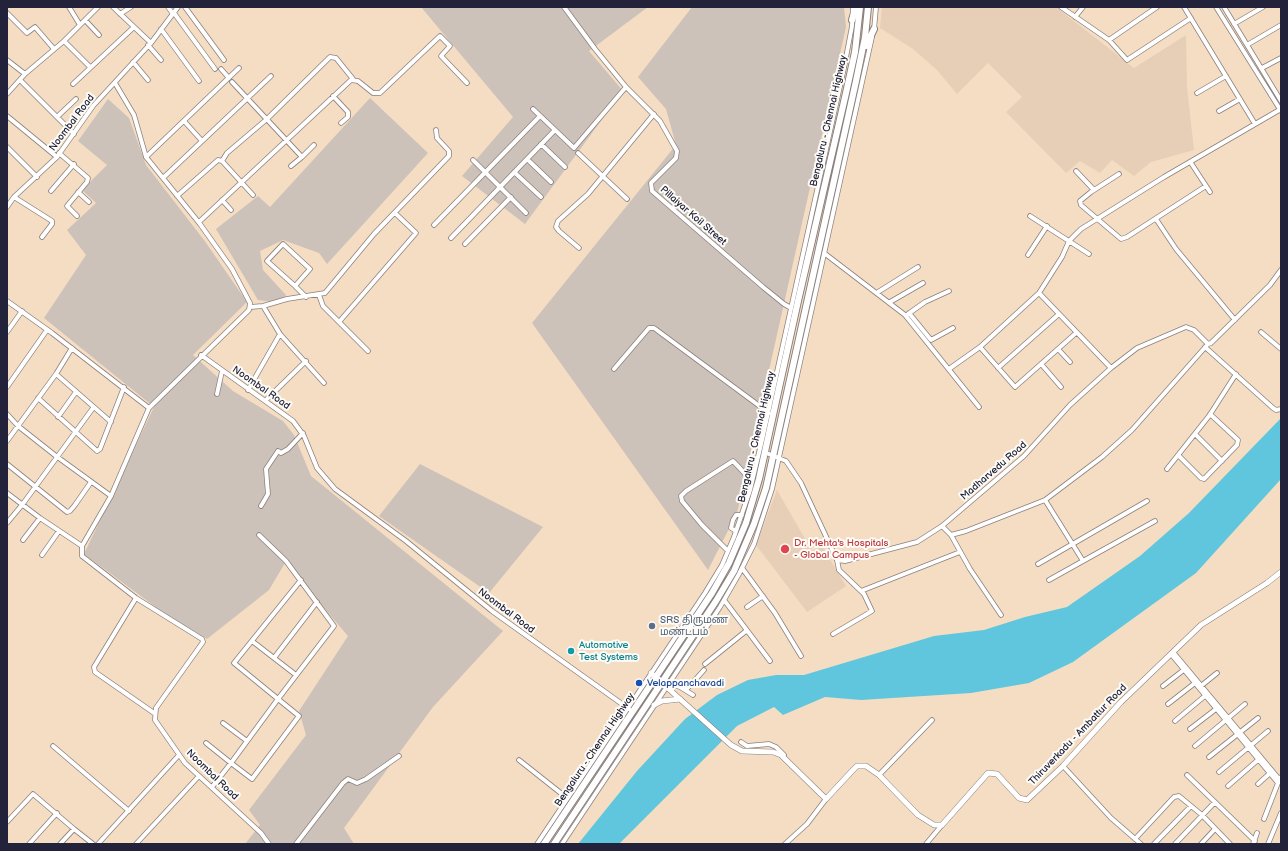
<!DOCTYPE html>
<html>
<head>
<meta charset="utf-8">
<style>
	body { margin:0 }
	#map { position:relative; width:1288px; height:851px; overflow:hidden; background:#f4ddc2; font-family:"Balsamiq Sans",sans-serif }
	canvas { display:block }
	.frame { position:absolute; inset:0; border:8px solid #22223b; pointer-events:none }
</style>
</head>
<body>
<div id="map">
<canvas width="1288" height="851"></canvas>
<div class="frame"></div>
</div>
<script>
const ctx = document.querySelector('canvas').getContext('2d');
ctx.lineJoin = 'round';
function paint(path, color) { ctx.fillStyle = color; ctx.fill(path, 'evenodd'); }
const poly = rows => new Path2D(rows.map(r => 'M' + r).join(''));
function strokePath(path, color, width, dash) { ctx.strokeStyle = color; ctx.lineWidth = width; ctx.lineCap = dash ? 'butt' : 'round'; ctx.setLineDash(dash || []); ctx.stroke(path); }
function write(font, color, halo, rows, align = 'center') {
  ctx.font = font + ' "Balsamiq Sans","Noto Sans Tamil",sans-serif'; ctx.lineWidth = 4; ctx.setLineDash([]); ctx.textBaseline = 'middle'; ctx.strokeStyle = halo; ctx.fillStyle = color; for (const [text, x, y, turn = 0] of rows) {
    ctx.save(); ctx.translate(x, y); ctx.rotate((+turn || 0) * Math.PI / 180); ctx.textAlign = isNaN(turn) ? turn : align; if (halo) ctx.strokeText(text, 0, 0); ctx.fillText(text, 0, 0); ctx.restore();
  }
}
const built = poly([
	[882,7,1056,7,1134,68,1186,35,1187,87,1194,150,1151,162,1134,176,1112,160,1100,173,1080,161,1066,173,1006,112,1022,97,988,63,957,94,937,70,913,49,880,28],
	[777,490,812,551,822,546,846,586,807,612,756,545]
]);
const industrial = poly([
	[421,7,648,7,589,51,623,91,525,224,462,176,513,117],
	[692,7,844,7,846,27,737,513,708,570,532,323,676,145,666,109,638,77],
	[370,98,428,153,327,264,319,253,283,240,260,251,263,270,286,295,281,303,258,300,216,229,258,196,270,207],
	[108,99,129,118,146,165,204,240,247,302,193,355,233,391,283,421,294,435,311,476,503,631,433,707,344,828,354,844,245,844,260,825,249,810,306,735,299,711,348,636,285,563,269,590,207,639,161,611,84,554,154,407,44,318,86,255,67,230,96,203,82,190,107,165,78,141],
	[420,464,543,527,489,593,379,516]
]);
const water = poly([
	[1281,418,1281,479,1196,573,1073,662,1029,683,971,693,861,700,825,697,783,715,774,707,737,726,619,844,578,844,637,771,685,719,717,695,748,680,776,675,804,675,934,636,984,630,1025,617,1067,607,1140,556,1189,513]
]);
const minor = poly([
	[69,7,80,25],
	[113,7,151,43],
	[168,7,173,14],
	[185,7,224,60],
	[564,7,595,49,626,87,660,121,677,151,676,158,651,183,652,191,763,287,784,304,791,308],
	[1061,7,1109,40,1127,60,1191,18],
	[1184,7,1255,124],
	[1216,7,1281,111],
	[1224,7,1281,101],
	[7,13,27,33,35,27,54,49],
	[174,13,215,69],
	[120,14,131,7],
	[1075,17,1083,7],
	[85,20,99,35],
	[1234,24,1263,7],
	[161,29,199,81],
	[874,30,876,7],
	[1109,40,1157,7],
	[64,41,90,67],
	[148,45,161,60],
	[1247,45,1281,25],
	[7,60,25,74],
	[133,62,148,80],
	[1262,68,1281,58],
	[221,69,229,78],
	[20,80,74,134],
	[232,82,302,157,314,145],
	[115,83,134,115,146,157,200,224,232,269,250,303,249,310,149,408],
	[73,84,134,27],
	[1197,93,1226,76],
	[7,94,25,74,64,41,98,7],
	[333,96,348,112,348,117,341,123],
	[533,109,574,148,626,87],
	[1219,111,1240,99],
	[7,116,57,157],
	[57,117,76,99],
	[184,121,202,141],
	[541,144,565,167],
	[7,147,37,177],
	[59,153,88,178,87,182,67,206,77,216],
	[578,153,627,199],
	[146,157,239,68],
	[527,159,551,182],
	[473,160,526,213],
	[1191,163,1210,192],
	[291,166,302,157],
	[1076,171,1094,190],
	[514,172,541,197],
	[1119,174,1091,192,1080,201,1081,205,1121,239,1127,237,1206,186],
	[163,178,271,76],
	[51,191,74,164],
	[78,192,89,202],
	[253,195,222,161,227,153,267,119,330,57,336,58,353,79],
	[177,196,218,160,222,161],
	[14,197,52,221,52,224,42,237],
	[222,200,231,210],
	[7,207,14,197,57,157,93,106,151,43,178,7],
	[1030,216,1089,254],
	[1156,219,1176,249,1235,320],
	[199,222,351,80,358,81,373,93,380,93,440,36,450,46,441,56,467,83],
	[434,225,540,116],
	[451,238,555,130],
	[465,244,511,197],
	[579,248,559,231,556,227,558,221,588,194,654,114],
	[824,253,905,315,979,407],
	[1028,255,1047,226],
	[295,286,267,261,283,244,310,269,295,286,306,297],
	[878,292,918,267],
	[1039,293,1111,368],
	[319,295,323,306,368,351],
	[7,301,52,333,149,408,111,496,82,546,82,556,136,598,202,639,203,642,156,708,155,720,185,763,261,833,269,844],
	[890,302,923,283],
	[263,306,280,334,324,383],
	[250,307,263,306,287,299,325,293,374,234,449,156,449,151,437,138,436,130],
	[909,313,931,340,953,328],
	[908,314,925,302,949,291],
	[339,322,416,233,395,213],
	[7,332,22,311],
	[1261,332,1281,349],
	[980,347,1015,387,1076,333],
	[1205,347,1273,408,1276,410,1281,409],
	[1058,349,1070,362],
	[201,355,293,421,304,436,317,468,335,489,406,541,492,611,629,709],
	[1042,365,1061,387],
	[998,368,1059,314],
	[614,369,649,328,654,328,769,413],
	[949,369,980,347,1039,293,1062,257,1069,241,1081,229,1164,177,1281,109],
	[56,374,111,422],
	[7,387,47,330],
	[248,390,280,334],
	[217,394,222,371],
	[38,398,97,451,100,449,124,387],
	[266,400,306,361],
	[7,414,18,426,56,456,111,496],
	[58,417,76,392],
	[1195,434,1222,461],
	[7,441,56,374,72,348],
	[764,452,786,461,801,483,837,560,845,561,917,542,942,526,1024,456,1070,405,1111,368,1137,348,1186,327,1194,330,1208,344,1211,343,1270,285,1281,270],
	[1178,455,1201,478,1204,479,1237,445,1238,440,1210,414],
	[7,464,67,512,70,511,75,505,91,482],
	[1167,469,1209,416,1236,374],
	[7,493,40,518,82,546],
	[1045,500,1083,561,1049,580],
	[261,506,268,494,266,469,278,451,281,453,288,449,303,433],
	[7,523,22,505,93,408],
	[942,526,951,535,966,531,1045,500,1102,457,1132,430,1208,344],
	[736,531,731,528,733,520,736,515,742,515],
	[951,535,970,569,1001,615],
	[23,540,40,518],
	[728,551,702,525,682,501,681,496,686,491,733,461,752,481],
	[42,555,59,531],
	[1083,561,1155,521],
	[1038,564,1147,501],
	[742,568,775,613,801,656],
	[861,591,960,552],
	[136,598,94,667,95,672,154,713],
	[747,607,763,596],
	[746,629,770,661],
	[833,634,872,611,864,594,839,570,837,560],
	[252,641,296,675],
	[1173,652,1279,779],
	[1171,654,1278,783,1281,777],
	[274,658,317,602],
	[705,664,746,631,746,629,724,600],
	[669,683,680,687,693,695],
	[1163,686,1185,669],
	[1201,686,1217,673],
	[686,690,704,670],
	[1168,704,1195,683],
	[1175,721,1206,695],
	[223,723,247,741],
	[1190,729,1216,709],
	[741,742,747,746,769,744,776,747,784,755],
	[206,743,231,763,278,699,234,663,301,580],
	[53,746,129,811],
	[1195,746,1245,704],
	[1209,757,1258,718],
	[519,760,567,798],
	[1063,766,1111,818,1141,844],
	[1219,772,1268,731],
	[879,775,932,720],
	[1187,775,1255,841],
	[1258,784,1269,774],
	[1228,786,1259,759],
	[212,787,231,763,252,779,299,716,278,699,334,626,286,561,259,535],
	[1264,819,1278,783],
	[7,822,33,794,74,829],
	[1135,839,1174,797,1179,796,1202,815,1230,844],
	[29,844,57,813],
	[60,844,74,829,93,844],
	[98,844,179,755],
	[136,844,199,776],
	[296,844,343,783,348,779,357,783,366,779,399,756],
	[537,844,705,593,722,565,734,537,750,490,762,440,844,68,852,26,853,7],
	[562,844,720,607,739,574,754,544,772,489,872,37],
	[785,844,807,824,826,799],
	[926,844,942,825],
	[1154,844,1191,806],
	[1175,844,1215,802],
	[1201,844,1215,829],
	[1253,844,1257,833],
	[1268,844,1281,813]
]);
const major = poly([
	[651,673,731,745,742,751,773,752,781,755,826,799,852,771,857,766,866,766,879,775,918,815,934,825,942,825,988,773,997,774,1019,798,1027,800,1063,766,1121,702,1201,625,1267,583,1281,572],
	[654,705,662,701,680,699]
]);
const highway = poly([
	[852,20,856,7],
	[866,46,874,29],
	[544,844,712,593,729,563,746,523,759,479,798,301,846,93,855,52,860,7],
	[554,844,716,601,734,571,754,524,766,488,856,81,865,37,868,7]
]);
const markers = [
	[785,549,5,"#e0444e"],
	[652,626,4,"#5c6f8a"],
	[571,651,4,"#0f9aa8"],
	[639,683,4,"#1a4fb4"]
];
const streetNames = [
	["Bengaluru - Chennai Highway",829,121,-77],
	["Noombal Road",72,123,-53],
	["Pillaiyar Koil Street",693,216,41],
	["Noombal Road",261,388,35],
	["Bengaluru - Chennai Highway",757,437,-77],
	["Madharvedu Road",994,471,-41],
	["Noombal Road",506,611,37],
	["Thiruverkadu - Ambattur Road",1078,735,-46],
	["Bengaluru - Chennai Highway",595,750,-56],
	["Noombal Road",212,775,44]
];
const healthNames = [
	["Dr. Mehta's Hospitals",794,543],
	["- Global Campus",794,555]
];
const serviceNames = [
	["SRS திருமண",660,620],
	["மண்டபம்",660,632]
];
const cultureNames = [
	["Automotive",579,645],
	["Test Systems",579,657]
];
const transitNames = [
	["Velappanchavadi",647,683]
];
paint(built, '#e7cfb7');
paint(industrial, '#cdc2b9');
paint(water, '#60c6dd');
strokePath(minor, '#8b807e', 5.5);
strokePath(major, '#8b807e', 6);
strokePath(highway, '#8b807e', 8);
strokePath(minor, '#fff', 4);
strokePath(major, '#fff', 5);
strokePath(highway, '#fff', 6);
for (const [x, y, r, color] of markers) { const dot = new Path2D(); dot.arc(x, y, r, 0, 2 * Math.PI); ctx.fillStyle = color; ctx.fill(dot); strokePath(dot, '#fdfcf7', 1.5); }
write('10px', '#22223b', '#fdfcf7', streetNames);
write('10px', '#be3a42', '#fdfcf7', healthNames, 'left');
write('10px', '#4e5e75', '#fdfcf7', serviceNames, 'left');
write('10px', '#0d838f', '#fdfcf7', cultureNames, 'left');
write('10px', '#164399', '#fdfcf7', transitNames, 'left');
</script>
</body>
</html>
